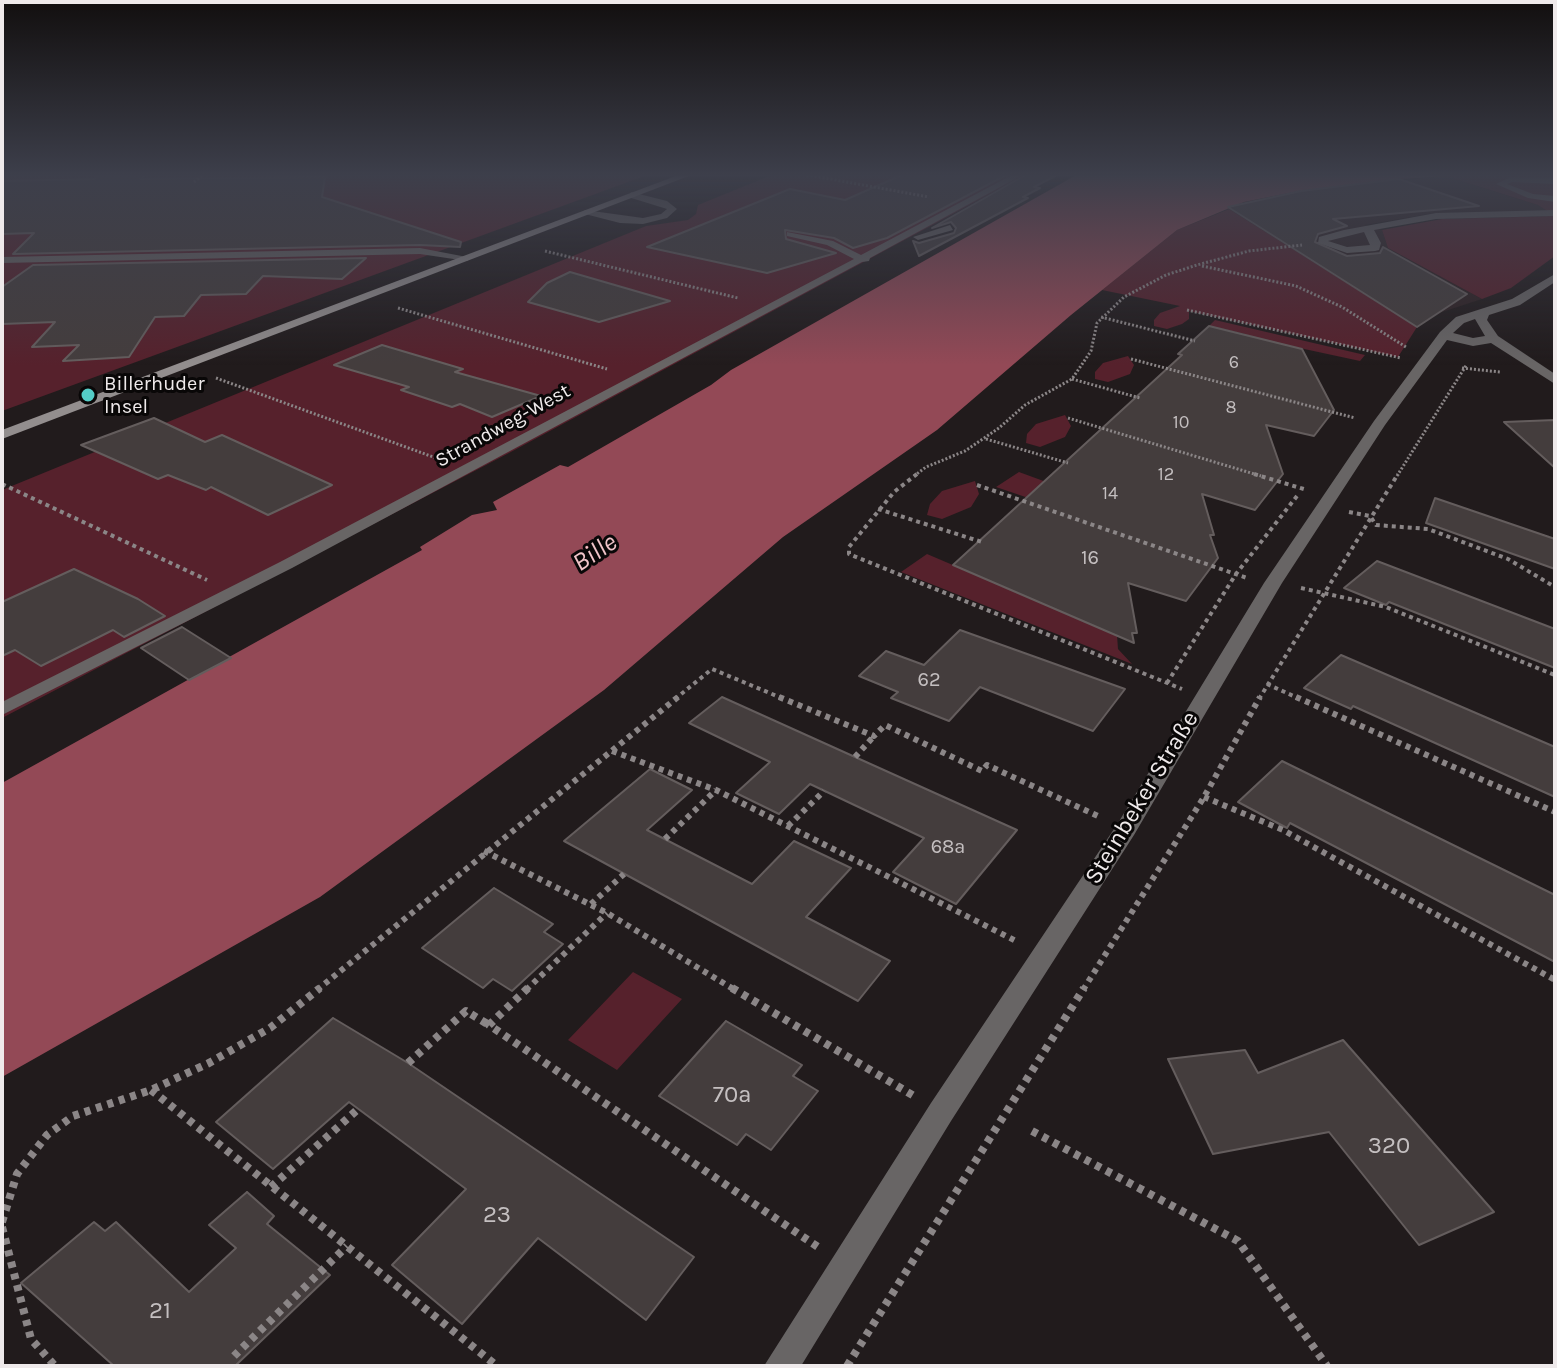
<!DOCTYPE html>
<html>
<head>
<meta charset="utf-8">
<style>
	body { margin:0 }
	#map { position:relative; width:1557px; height:1368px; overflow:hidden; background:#211b1c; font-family:Karla,sans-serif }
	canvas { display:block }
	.frame { position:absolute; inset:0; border:4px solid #efeaeb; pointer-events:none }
</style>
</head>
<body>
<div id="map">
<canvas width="1557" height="1368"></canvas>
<div class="frame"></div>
</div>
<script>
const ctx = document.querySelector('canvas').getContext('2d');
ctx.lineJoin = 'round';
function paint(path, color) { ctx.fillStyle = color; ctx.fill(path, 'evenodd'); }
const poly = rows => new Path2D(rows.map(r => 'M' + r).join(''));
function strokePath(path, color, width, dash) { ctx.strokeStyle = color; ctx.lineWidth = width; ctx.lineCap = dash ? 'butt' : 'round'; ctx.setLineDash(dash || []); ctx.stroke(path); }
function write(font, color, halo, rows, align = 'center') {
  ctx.font = font + ' Karla,sans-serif'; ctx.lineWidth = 6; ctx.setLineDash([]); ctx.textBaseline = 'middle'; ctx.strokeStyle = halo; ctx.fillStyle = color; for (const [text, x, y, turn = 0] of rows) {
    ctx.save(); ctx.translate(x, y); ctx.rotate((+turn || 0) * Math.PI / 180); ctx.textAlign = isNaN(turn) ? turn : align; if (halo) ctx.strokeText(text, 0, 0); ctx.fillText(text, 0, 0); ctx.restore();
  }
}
const built = poly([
	[1445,176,1538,205,1547,211,1429,214,1365,225,1382,230,1388,248,1482,299,1439,313,1417,327,1229,209,1244,202,1299,191]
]);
const green = poly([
	[2,174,650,174,2,411],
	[774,174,1027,174,509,453,2,718,2,490,646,226,688,220,696,214,698,205],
	[1480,174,1555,175,1555,211,1547,211,1538,205,1445,176],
	[1229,209,1417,327,1398,357,1189,311,1189,319,1182,324,1167,329,1154,326,1154,320,1160,313,1180,306,1102,290,1177,230],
	[1555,216,1555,256,1511,288,1482,299,1388,248,1382,230,1442,219],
	[1215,320,1365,355,1360,361,1244,336,1245,334,1209,326],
	[1128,356,1134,365,1130,374,1108,382,1095,379,1095,372,1103,363],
	[1065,415,1071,426,1065,437,1040,447,1026,443,1027,434,1036,424],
	[1019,472,1199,538,1211,560,996,487],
	[975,481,979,494,971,507,942,519,927,515,930,504,942,491],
	[927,554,1117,635,1118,649,1132,664,901,572],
	[633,972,682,999,617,1070,568,1040]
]);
const water = poly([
	[1078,174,1480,174,1399,179,1299,191,1244,202,1177,230,1071,315,937,430,783,537,604,690,320,897,2,1077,2,783,422,550,420,547,472,515,497,510,493,502,560,465,568,467,711,385,731,370]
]);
const building = poly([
	[100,174,148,174,140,179,325,177,322,197,461,242,460,247,420,245,13,254,34,233,2,234,2,181,94,179,100,174],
	[904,174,1008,174,887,238,853,248,834,238,785,230,786,239,836,253,767,273,647,247,790,189,845,200,904,174],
	[1027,174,1059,174,1034,187,1040,188,1023,197,1028,198,919,256,913,241,919,243,954,233,956,228,951,222,932,228,1027,174],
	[1399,179,1479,206,1333,219,1347,226,1318,234,1315,242,1347,256,1380,253,1383,247,1467,294,1417,327,1228,207,1301,191,1399,179],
	[366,258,342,279,263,276,246,294,201,295,184,316,155,317,129,357,63,361,79,345,32,347,55,322,2,324,2,287,33,265,366,258],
	[570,272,670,301,599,322,528,302,547,283,570,272],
	[1209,326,1302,349,1334,410,1314,436,1266,425,1283,474,1255,510,1202,494,1214,535,1210,535,1218,558,1186,601,1128,583,1137,633,1132,633,1134,643,953,565,1182,355,1178,354,1209,326],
	[382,345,463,369,455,372,541,396,492,417,460,404,452,407,401,390,409,387,334,365,382,345],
	[154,418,205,442,222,435,332,485,268,515,211,487,206,490,168,475,158,479,81,445,154,418],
	[1555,420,1555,468,1504,422,1555,420],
	[1435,498,1555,539,1555,569,1426,523,1435,498],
	[1377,561,1555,629,1555,668,1389,602,1386,605,1344,588,1377,561],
	[74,569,138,599,165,616,124,637,113,630,41,666,15,650,2,656,2,602,74,569],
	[182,627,231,658,189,680,141,648,182,627],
	[960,630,1125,689,1093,731,980,687,949,721,891,698,898,692,859,676,886,651,924,665,960,630],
	[1341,655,1555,747,1555,797,1353,706,1351,709,1304,688,1341,655],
	[722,697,855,757,1017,830,956,904,893,872,924,838,810,784,779,814,736,793,770,762,689,723,722,697],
	[1282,761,1555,895,1555,962,1290,823,1287,828,1238,802,1282,761],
	[650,769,692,790,647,830,752,884,794,841,851,868,806,917,890,961,858,1001,564,841,650,769],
	[494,888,553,924,544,932,563,944,512,991,493,979,483,988,422,948,494,888],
	[333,1018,408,1063,694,1257,646,1320,538,1238,462,1324,392,1265,466,1189,349,1102,273,1169,216,1122,333,1018],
	[726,1021,802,1065,793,1076,818,1091,771,1150,746,1134,737,1145,659,1096,726,1021],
	[1343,1040,1494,1212,1419,1245,1329,1132,1213,1154,1168,1059,1245,1050,1258,1073,1343,1040],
	[247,1192,274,1216,267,1224,330,1275,235,1366,114,1366,21,1283,94,1222,105,1231,116,1222,189,1292,236,1248,209,1225,247,1192]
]);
const pathFar3 = poly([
	[803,174,929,197],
	[194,182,204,174],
	[545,251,738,298],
	[1202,266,1296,286,1342,307,1406,347],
	[398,308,607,369],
	[1187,310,1401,358],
	[1101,317,1195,341],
	[1131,359,1355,418],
	[1462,368,1500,372],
	[216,378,436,458],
	[1072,379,1140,398],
	[1068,418,1261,476],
	[986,439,1068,463],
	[914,476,926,467,965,451,999,428,1025,405,1072,379,1091,351,1097,323,1124,297,1166,275,1197,265,1249,251,1302,245],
	[1397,476,1467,364]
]);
const pathFar2 = poly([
	[917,474,894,492,849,547,849,554,1182,689],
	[1254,474,1307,490],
	[2,484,207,580],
	[977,485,1247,578],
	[878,509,982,542],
	[1349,512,1370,516,1376,525,1428,529,1508,559,1555,587],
	[1301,588,1386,607,1555,675],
	[1167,683,1236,574,1297,496],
	[1267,684,1300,699],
	[675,699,712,669,784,699],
	[1259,699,1398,474]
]);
const pathFar1 = poly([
	[779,697,874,736,885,725,982,771,987,765,1100,817],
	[1296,697,1555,812],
	[612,751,716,790,1018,942],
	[855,757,874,736],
	[1204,797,1283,830,1555,980],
	[788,826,824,791],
	[665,839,716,790],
	[484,851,607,913,735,990],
	[591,904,624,874],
	[317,990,678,697],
	[526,990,607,913],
	[1083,990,1204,797,1260,697]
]);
const path = poly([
	[528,988,489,1025,818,1247],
	[732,988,914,1096],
	[408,1063,466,1011,489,1025],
	[151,1090,497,1366],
	[1032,1131,1238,1241,1327,1366],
	[271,1187,358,1109],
	[2,1222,17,1174,47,1135,73,1116,151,1090,209,1063,270,1028,320,988],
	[2,1227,31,1339,55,1366],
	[234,1356,347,1246],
	[847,1366,1084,988]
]);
const lane = poly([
	[1014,174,1024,174,870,258,869,261,862,262,292,568,2,715,2,702,280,562,854,259,827,245,787,236,787,232,833,241,861,255,1014,174],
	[1511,177,1555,178,1555,184,1512,182,1507,184,1533,194,1555,196,1555,202,1528,198,1496,184,1511,177],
	[631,192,667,201,677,209,667,218,643,224,620,223,581,213,585,210,643,218,661,214,667,209,628,197,631,192],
	[950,225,953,230,918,240,913,237,950,225],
	[420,248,472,258,467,261,420,254,2,263,2,257,420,248]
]);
const street = poly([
	[1555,210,1555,216,1436,219,1374,230,1381,243,1379,250,1375,251,1347,253,1318,243,1319,237,1344,230,1436,213,1555,210],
	[1364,232,1370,245,1347,247,1328,241,1364,232],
	[1555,274,1555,282,1520,305,1489,315,1487,320,1498,336,1555,374,1555,384,1491,343,1473,346,1447,340,1385,425,1282,583,1134,835,951,1121,801,1366,764,1366,931,1103,1118,823,1264,583,1374,421,1440,332,1456,317,1512,299,1555,274],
	[1475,319,1485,336,1473,338,1453,333,1464,323,1475,319]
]);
const secondary = poly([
	[681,174,694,174,2,439,2,430,681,174]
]);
const markers = [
	[88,395,8,"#54cdc7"]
];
const farNumbernames = [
	["6",1234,363],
	["8",1231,408],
	["10",1181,423],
	["12",1166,475],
	["14",1110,494]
];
const farPoinames = [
	["Billerhuder",104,384],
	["Insel",104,407]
];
const farStreetnames = [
	["Strandweg-West",503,426,-29]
];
const numberNames = [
	["16",1090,558],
	["62",929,680],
	["68a",948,847]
];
const streetNames = [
	["Steinbeker Straße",1142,798,-59]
];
const nearNumbernames = [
	["70a",732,1095],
	["320",1389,1146],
	["23",497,1215],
	["21",160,1311]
];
const waterNames = [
	["Bille",595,553,-33]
];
paint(built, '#2e2123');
paint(green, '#56212c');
paint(water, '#934956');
paint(building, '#443d3d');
strokePath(building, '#645d5d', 2);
strokePath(pathFar3, '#8b8687', 3, [2, 2]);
strokePath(pathFar2, '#8b8687', 4, [4, 4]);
strokePath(pathFar1, '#8b8687', 6, [5, 5]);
strokePath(path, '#8b8687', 8, [6, 6]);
paint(lane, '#686565');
paint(street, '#686565');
paint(secondary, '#938e8e');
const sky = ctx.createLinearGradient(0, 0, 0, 365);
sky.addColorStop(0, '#120f0f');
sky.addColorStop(0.48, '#3d3f4b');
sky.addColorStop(1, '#3d3f4b00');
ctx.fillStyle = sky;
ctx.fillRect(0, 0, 1557, 365);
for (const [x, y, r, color] of markers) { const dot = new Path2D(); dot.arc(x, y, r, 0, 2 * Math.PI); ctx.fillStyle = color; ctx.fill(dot); strokePath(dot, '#090707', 3); }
write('18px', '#c4bfc0', null, farNumbernames);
write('20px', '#efeaeb', '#090707', farPoinames, 'left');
write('20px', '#efeaeb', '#090707', farStreetnames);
write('20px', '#c4bfc0', null, numberNames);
write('24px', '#efeaeb', '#090707', streetNames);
write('24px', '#c4bfc0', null, nearNumbernames);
write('italic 26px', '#f1c4c9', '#090707', waterNames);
</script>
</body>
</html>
